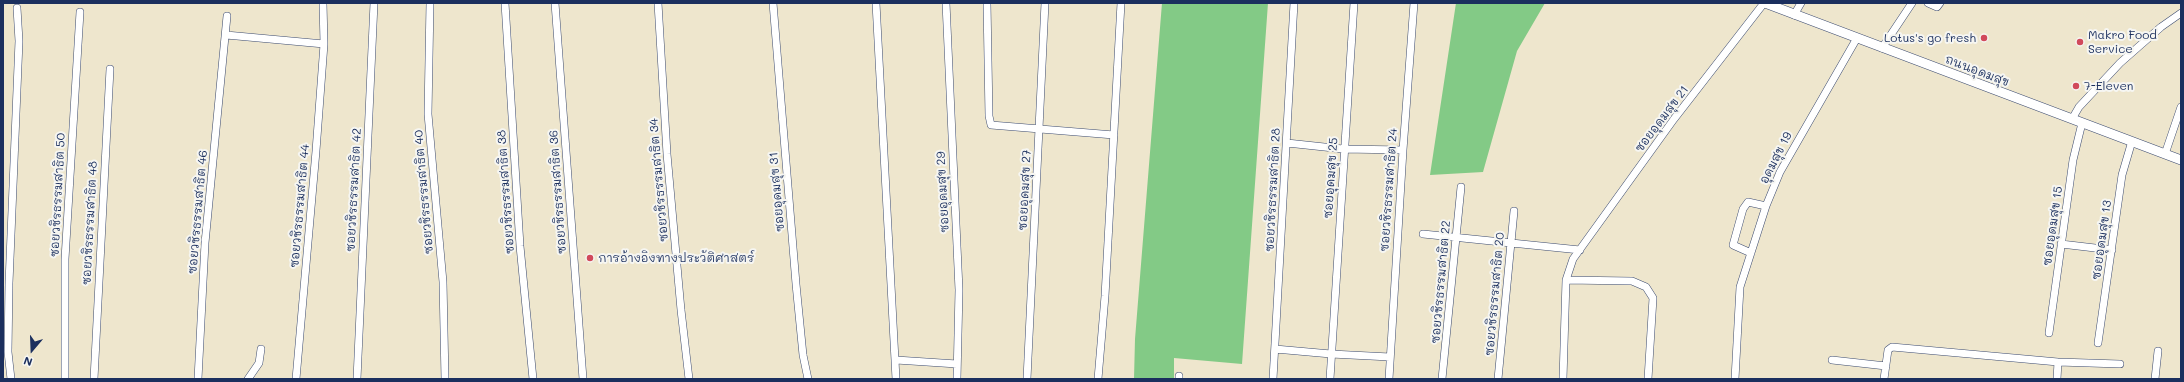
<!DOCTYPE html>
<html>
<head>
<meta charset="utf-8">
<style>
	body { margin:0 }
	#map { position:relative; width:2184px; height:382px; overflow:hidden; background:#eee6cd; font-family:Mali,sans-serif }
	canvas { display:block }
	.frame { position:absolute; inset:0; border:4px solid #1b2f5e; pointer-events:none }
	.north { position:absolute; left:12px; top:330px; width:40px; height:40px; -webkit-text-stroke:3px #f6f6f2; paint-order:stroke; rotate:199deg; font-size:11px; font-weight:700; line-height:16px; text-align:center; color:#1b2f5e }
	.north::after { content:''; display:block; margin:auto; width:14px; height:18px; background:#1b2f5e; clip-path:polygon(50% 0,100% 100%,50% 72%,0 100%) }
</style>
</head>
<body>
<div id="map">
<canvas width="2184" height="382"></canvas>
<div class="frame"></div>
<div class="north">N</div>
</div>
<script>
const ctx = document.querySelector('canvas').getContext('2d');
ctx.lineJoin = 'round';
function paint(path, color) { ctx.fillStyle = color; ctx.fill(path, 'evenodd'); }
const poly = rows => new Path2D(rows.map(r => 'M' + r).join(''));
function strokePath(path, color, width, dash) { ctx.strokeStyle = color; ctx.lineWidth = width; ctx.lineCap = dash ? 'butt' : 'round'; ctx.setLineDash(dash || []); ctx.stroke(path); }
function write(font, color, halo, rows, align = 'center') {
  ctx.font = font + ' Mali,"Playpen Sans Thai",sans-serif'; ctx.lineWidth = 4; ctx.setLineDash([]); ctx.textBaseline = 'middle'; ctx.strokeStyle = halo; ctx.fillStyle = color; for (const [text, x, y, turn = 0] of rows) {
    ctx.save(); ctx.translate(x, y); ctx.rotate((+turn || 0) * Math.PI / 180); ctx.textAlign = isNaN(turn) ? turn : align; if (halo) ctx.strokeText(text, 0, 0); ctx.fillText(text, 0, 0); ctx.restore();
  }
}
const green = poly([
	[1162,3,1268,3,1242,364,1174,358,1174,379,1134,379,1135,339],
	[1456,3,1545,3,1517,51,1483,172,1430,175]
]);
const street = poly([
	[430,3,428,114,443,282,445,379],
	[505,3,520,246,533,379],
	[555,3,583,379],
	[658,3,667,154,681,310,689,379],
	[773,3,796,284,803,355,808,379],
	[876,3,896,379],
	[946,3,959,290,957,379],
	[987,3,989,116,991,125,1114,135],
	[1928,3,1937,7,1940,3],
	[1794,15,1801,3],
	[226,35,324,44],
	[1882,48,1912,3],
	[2072,119,2079,107,2120,63,2161,27,2181,13],
	[1287,143,1343,149,1403,150],
	[2165,154,2181,107],
	[1423,234,1580,250],
	[2061,244,2112,250],
	[1751,253,1733,245,1743,209,1748,202,1766,206],
	[1566,280,1632,281,1646,287,1653,298,1648,379],
	[2049,333,2073,160,2082,123],
	[2098,343,2122,175,2132,141],
	[1275,349,1331,354,1390,357],
	[896,360,957,364],
	[1832,360,1886,366],
	[11,379,8,352,9,283,19,41,17,8],
	[65,379,65,259,80,12],
	[94,379,110,69],
	[198,379,205,243,227,16],
	[248,379,259,363,261,349],
	[296,379,316,151,324,44,323,3],
	[357,379,374,3],
	[1027,379,1045,3],
	[1098,379,1105,296,1121,3],
	[1179,379,1179,376],
	[1273,379,1294,3],
	[1330,379,1354,3],
	[1389,379,1403,150,1414,3],
	[1442,379,1461,187],
	[1498,379,1514,211],
	[1563,379,1566,280,1573,259,1674,119,1764,3],
	[1735,379,1740,287,1766,206,1780,172,1857,38],
	[1884,379,1888,350,1892,347,2058,362,2120,364],
	[2057,379,2058,362],
	[2155,379,2158,351]
]);
const secondary = poly([
	[1765,3,2181,160]
]);
const markers = [
	[1984,38,4,"#d1495b"],
	[2080,42,4,"#d1495b"],
	[2076,86,4,"#d1495b"],
	[590,258,4,"#d1495b"]
];
const poiNames = [
	["Makro Food",2088,35],
	["Service",2088,49],
	["Lotus's go fresh",1976,38,"right"],
	["7-Eleven",2084,86],
	["การอ้างอิงทางประวัติศาสตร์",598,258]
];
const streetNames = [
	["ถนนอุดมสุข",1977,71,21],
	["ซอยอุดมสุข 21",1662,119,-53],
	["อุดมสุข 19",1776,158,-63],
	["ซอยอุดมสุข 25",1331,178,-86],
	["ซอยวชิรธรรมสาธิต 34",659,180,-95],
	["ซอยวชิรธรรมสาธิต 42",354,190,-87],
	["ซอยอุดมสุข 27",1025,190,-87],
	["ซอยวชิรธรรมสาธิต 28",1273,190,-87],
	["ซอยวชิรธรรมสาธิต 24",1389,190,-86],
	["ซอยวชิรธรรมสาธิต 40",424,192,-95],
	["ซอยวชิรธรรมสาธิต 38",506,192,-94],
	["ซอยวชิรธรรมสาธิต 36",558,192,-94],
	["ซอยอุดมสุข 31",777,192,-95],
	["ซอยอุดมสุข 29",943,192,-93],
	["ซอยวชิรธรรมสาธิต 50",58,195,-87],
	["ซอยวชิรธรรมสาธิต 44",300,206,-85],
	["ซอยวชิรธรรมสาธิต 46",198,212,-85],
	["ซอยวชิรธรรมสาธิต 48",90,223,-87],
	["ซอยอุดมสุข 15",2053,226,-82],
	["ซอยอุดมสุข 13",2102,240,-82],
	["ซอยวชิรธรรมสาธิต 22",1441,282,-85],
	["ซอยวชิรธรรมสาธิต 20",1495,294,-85]
];
paint(green, '#83ca86');
strokePath(street, '#3b4a6f', 8);
strokePath(secondary, '#3b4a6f', 10);
strokePath(street, '#fff', 7);
strokePath(secondary, '#fff', 9);
for (const [x, y, r, color] of markers) { const dot = new Path2D(); dot.arc(x, y, r, 0, 2 * Math.PI); ctx.fillStyle = color; ctx.fill(dot); strokePath(dot, '#f6f6f2', 1.5); }
write('12px', '#1b2f5e', '#f6f6f2', poiNames, 'left');
write('12px', '#1b2f5e', '#f6f6f2', streetNames);
</script>
</body>
</html>
